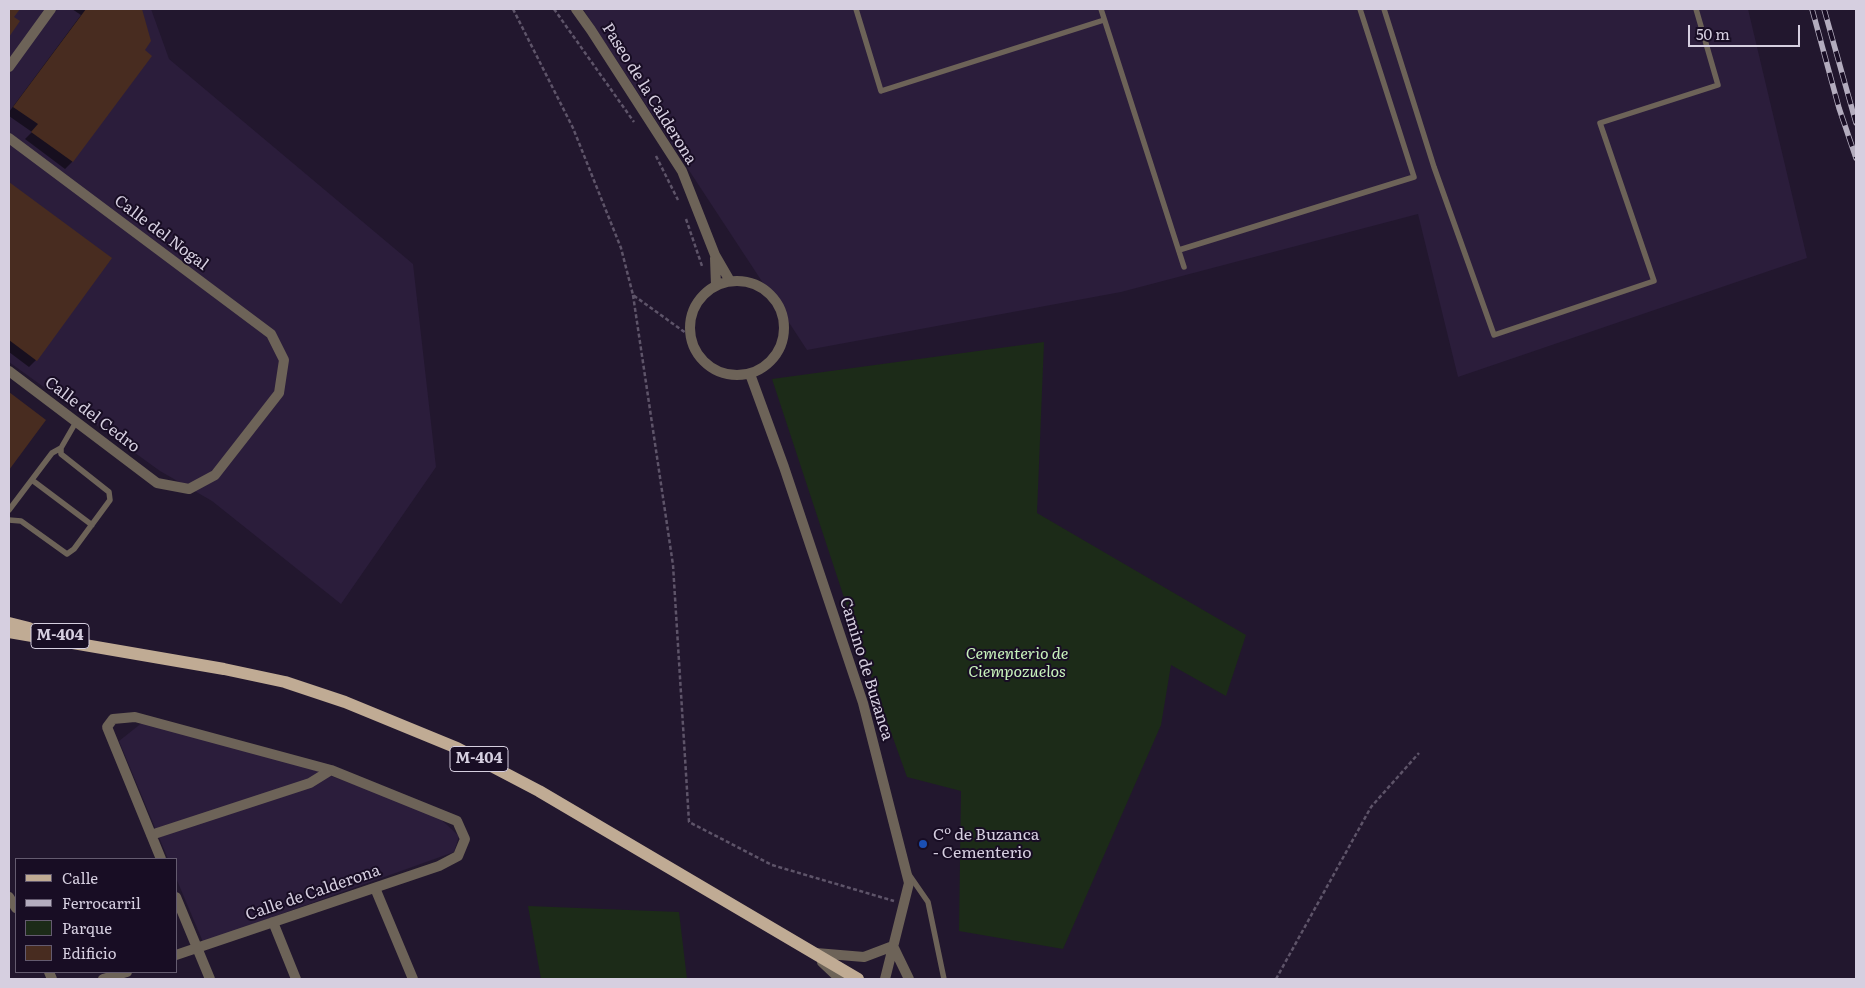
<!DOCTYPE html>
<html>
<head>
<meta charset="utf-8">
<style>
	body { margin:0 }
	#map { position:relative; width:1865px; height:988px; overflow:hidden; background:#22172e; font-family:Literata,serif }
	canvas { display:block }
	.frame { position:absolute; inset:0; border:10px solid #d6cfe0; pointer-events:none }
	.legend { position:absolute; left:15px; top:858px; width:162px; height:115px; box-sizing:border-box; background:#180d24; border:1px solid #645b6f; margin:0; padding:6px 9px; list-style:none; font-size:15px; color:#d6cfe0 }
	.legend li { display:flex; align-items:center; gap:10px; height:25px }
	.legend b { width:25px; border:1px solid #645b6f }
	.scale { position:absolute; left:1688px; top:25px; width:112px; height:22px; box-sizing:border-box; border:2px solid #d6cfe0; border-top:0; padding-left:6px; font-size:15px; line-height:18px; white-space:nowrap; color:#d6cfe0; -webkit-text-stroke:4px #180d24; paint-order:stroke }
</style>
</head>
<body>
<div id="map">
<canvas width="1865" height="988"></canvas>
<div class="frame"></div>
<ul class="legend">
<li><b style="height:6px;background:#c0ab94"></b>Calle</li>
<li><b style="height:6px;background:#b3acbe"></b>Ferrocarril</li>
<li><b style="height:14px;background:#1c2b18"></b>Parque</li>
<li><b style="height:14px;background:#482c20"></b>Edificio</li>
</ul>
<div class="scale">50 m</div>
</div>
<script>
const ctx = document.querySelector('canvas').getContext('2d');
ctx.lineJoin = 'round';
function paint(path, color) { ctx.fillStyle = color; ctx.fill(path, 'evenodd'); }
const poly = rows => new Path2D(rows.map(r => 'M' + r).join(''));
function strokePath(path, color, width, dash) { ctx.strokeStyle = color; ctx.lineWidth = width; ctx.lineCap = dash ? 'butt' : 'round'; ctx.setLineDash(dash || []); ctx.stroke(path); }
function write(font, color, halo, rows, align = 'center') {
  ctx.font = font + ' Literata,serif'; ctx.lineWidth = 4; ctx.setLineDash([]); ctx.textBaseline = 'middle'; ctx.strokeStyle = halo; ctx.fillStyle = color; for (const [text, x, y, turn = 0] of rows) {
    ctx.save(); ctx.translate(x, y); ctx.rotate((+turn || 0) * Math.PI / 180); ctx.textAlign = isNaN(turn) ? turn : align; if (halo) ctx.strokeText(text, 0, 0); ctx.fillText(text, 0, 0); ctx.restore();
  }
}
const built = poly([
	[9,9,151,9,169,59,413,264,436,467,341,604,212,501,160,471,9,362],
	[583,9,1748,9,1807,258,1458,377,1418,214,1121,292,807,350],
	[143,722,292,762,434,813,459,836,454,852,203,942,176,878,176,859,168,859,119,741]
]);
const green = poly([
	[1044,342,1037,513,1246,635,1226,696,1171,665,1161,725,1063,949,959,931,961,791,907,777,858,640,772,379],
	[528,906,679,912,687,979,541,979]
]);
const shadow = poly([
	[72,9,141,9,150,40,144,50,151,56,72,162,65,169,25,139,32,132,9,116,9,112,81,15],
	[9,183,111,258,36,360,29,367,9,352],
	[9,393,44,420,9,468]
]);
const building = poly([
	[9,9,20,9,14,17,20,21,9,37],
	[86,9,142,9,151,41,145,50,152,56,73,162,31,132,38,124,13,107],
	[9,182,112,258,37,361,9,340],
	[9,392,46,420,9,470]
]);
const path = poly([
	[513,9,573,128,621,248,633,295,690,336],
	[554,9,634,122],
	[656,156,678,200],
	[686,219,702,266],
	[633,295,673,565,689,822,772,865,894,901],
	[1276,979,1371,807,1419,753]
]);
const service = poly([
	[856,9,881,91,1104,20],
	[1101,9,1184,267],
	[1384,9,1434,167,1494,335,1654,281,1600,123,1718,85,1696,9],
	[1179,250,1414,177,1360,9],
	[32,480,92,525],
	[9,510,52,453,61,448],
	[9,520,21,521,67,554,74,549,110,500,109,492,61,454,61,448,76,422],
	[910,876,928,902,944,979]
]);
const minor = poly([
	[576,9,591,30,682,171,715,255,730,281],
	[9,67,51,9],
	[9,138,271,334,284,360,279,393,215,475,189,489,157,483,9,371],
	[715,258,716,285],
	'690 328a47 47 0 1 1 94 0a47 47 0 1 1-94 0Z',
	[750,374,784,467,863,703,909,883,885,979],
	[151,835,310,783,331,770],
	[161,859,107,727,113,719,135,717,331,770,457,821,465,839,458,856,439,866,176,955],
	[375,888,413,979],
	[9,897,16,908],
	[176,897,210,979],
	[273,922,296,979],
	[816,953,864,957,893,946,909,979],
	[822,962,840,979],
	[49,972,52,979],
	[103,979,127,972]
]);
const primary = poly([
	[9,623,29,628],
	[9,632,224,669,285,682,345,702,457,748,539,791,858,979]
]);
const rail = poly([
	[1812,9,1839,108,1856,158],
	[1824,9,1856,123]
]);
const markers = [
	[923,844,5,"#1a4fb4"]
];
const shields = [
	[60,636,58],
	[479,759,58]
];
const shieldNames = [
	["M-404",60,636],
	["M-404",479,759]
];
const streetNames = [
	["Paseo de la Calderona",649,94,58],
	["Calle del Nogal",161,233,37],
	["Calle del Cedro",92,415,37],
	["Camino de Buzanca",866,669,73],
	["Calle de Calderona",313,893,-19]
];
const parkNames = [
	["Cementerio de",1017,654],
	["Ciempozuelos",1017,672]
];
const poiNames = [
	["Cº de Buzanca",933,835],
	["- Cementerio",933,853]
];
paint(built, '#2b1d3b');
paint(green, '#1c2b18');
paint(shadow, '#0007');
paint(building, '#482c20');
strokePath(path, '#5e5469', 2.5, [4, 2.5]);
strokePath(service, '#6d6358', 5.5);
strokePath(minor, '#6d6358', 10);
strokePath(primary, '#c0ab94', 12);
strokePath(rail, '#b3acbe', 5.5);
strokePath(rail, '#180d24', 4, [11]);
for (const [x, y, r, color] of markers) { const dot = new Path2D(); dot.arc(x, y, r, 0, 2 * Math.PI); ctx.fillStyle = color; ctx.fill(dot); strokePath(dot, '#180d24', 2); }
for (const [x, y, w] of shields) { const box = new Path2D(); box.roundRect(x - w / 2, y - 12.5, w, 25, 4); ctx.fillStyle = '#180d24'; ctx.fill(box); strokePath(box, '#d6cfe0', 1); }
write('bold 15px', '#d6cfe0', null, shieldNames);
write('16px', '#d6cfe0', '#180d24', streetNames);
write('italic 16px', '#c7f2bb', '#180d24', parkNames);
write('16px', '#d6cfe0', '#180d24', poiNames, 'left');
</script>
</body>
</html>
